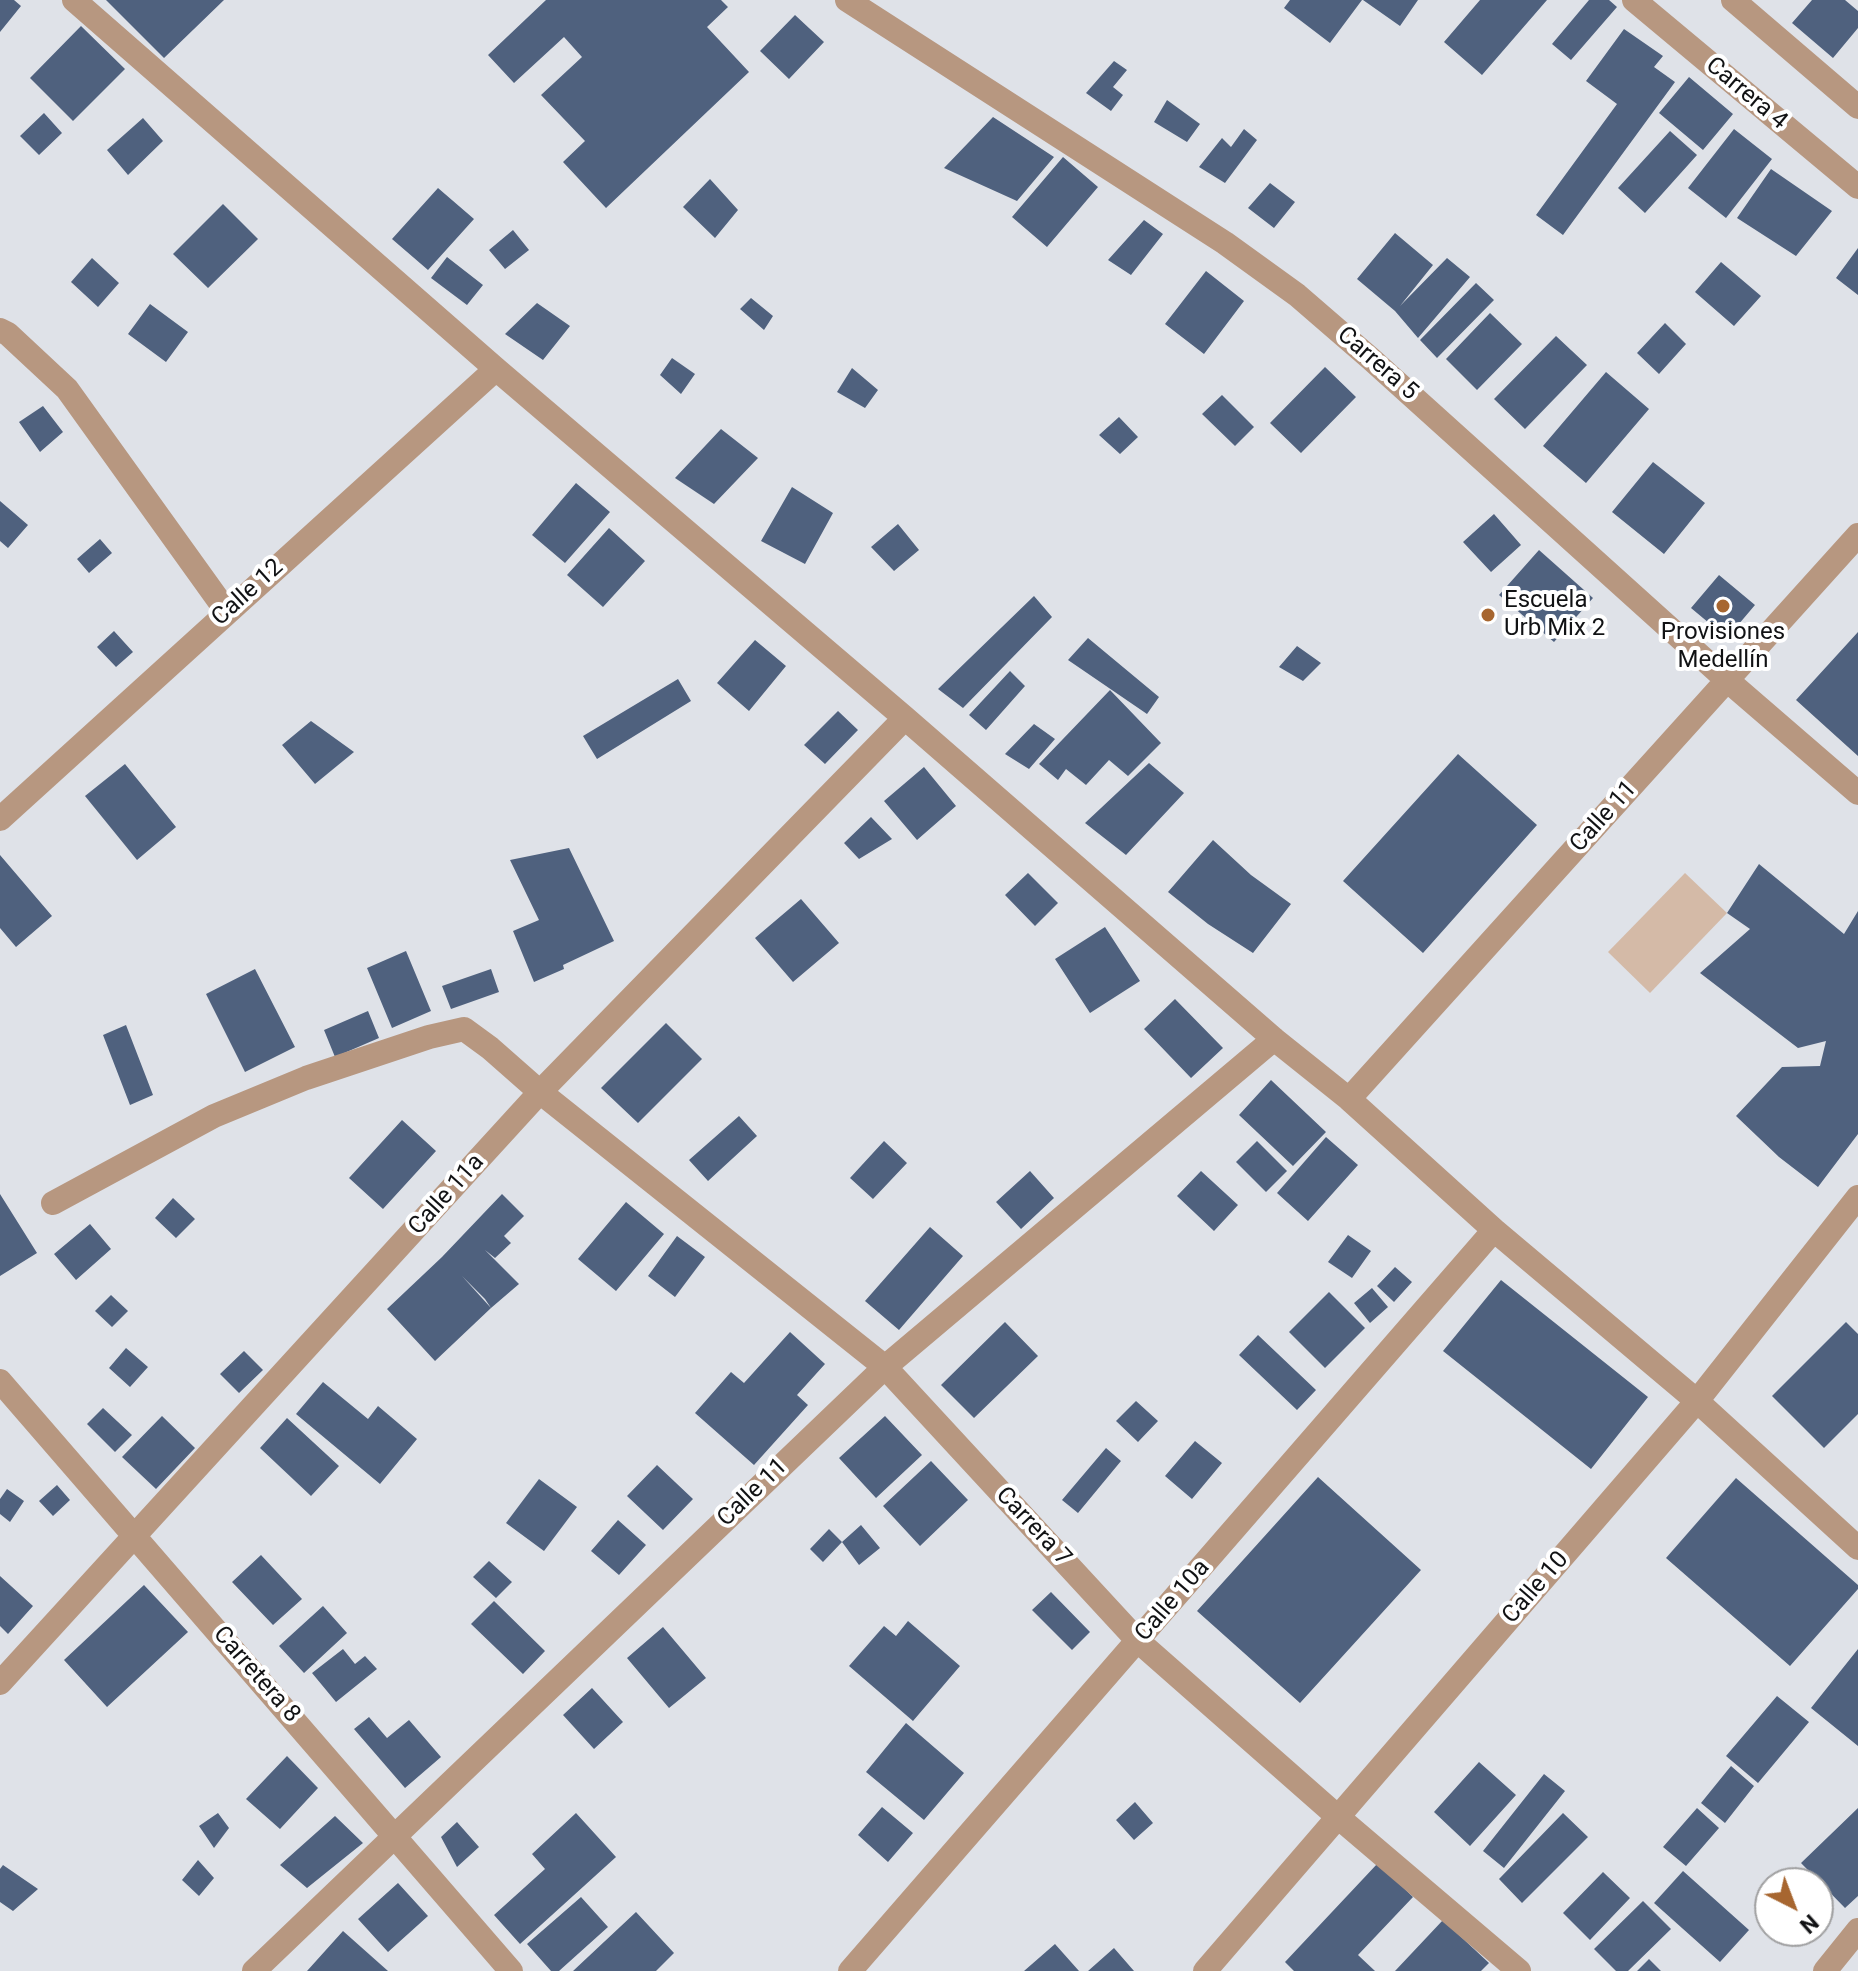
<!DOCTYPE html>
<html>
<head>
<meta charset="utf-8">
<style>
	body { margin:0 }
	#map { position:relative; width:1858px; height:1971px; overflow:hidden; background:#dfe2e8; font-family:Roboto,sans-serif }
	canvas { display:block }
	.north { position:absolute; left:1754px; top:1867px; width:80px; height:80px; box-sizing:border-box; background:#fff; border:2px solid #a0a0a1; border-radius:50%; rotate:138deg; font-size:22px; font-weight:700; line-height:32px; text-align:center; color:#111214 }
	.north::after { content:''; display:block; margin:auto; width:28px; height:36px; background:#a76630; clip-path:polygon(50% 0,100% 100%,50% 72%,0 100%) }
</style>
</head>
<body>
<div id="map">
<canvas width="1858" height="1971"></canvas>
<div class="north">N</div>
</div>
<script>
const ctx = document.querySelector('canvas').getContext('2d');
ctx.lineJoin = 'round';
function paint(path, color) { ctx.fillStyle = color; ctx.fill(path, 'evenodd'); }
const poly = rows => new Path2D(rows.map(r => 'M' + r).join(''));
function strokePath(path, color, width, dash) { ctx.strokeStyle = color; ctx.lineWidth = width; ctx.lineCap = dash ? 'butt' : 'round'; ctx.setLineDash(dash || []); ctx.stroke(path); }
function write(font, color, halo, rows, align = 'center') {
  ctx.font = font + ' Roboto,sans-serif'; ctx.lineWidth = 8; ctx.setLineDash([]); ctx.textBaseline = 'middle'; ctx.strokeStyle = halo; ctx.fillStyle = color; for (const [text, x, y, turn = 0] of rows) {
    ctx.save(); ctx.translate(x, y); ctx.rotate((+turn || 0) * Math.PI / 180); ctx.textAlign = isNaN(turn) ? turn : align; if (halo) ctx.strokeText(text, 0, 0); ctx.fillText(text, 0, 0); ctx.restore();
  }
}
const green = poly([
	[1685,873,1727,913,1650,993,1608,952]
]);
const building = poly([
	[0,0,14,0,21,6,0,32],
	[106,0,224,0,164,58],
	[546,0,721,0,728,7,707,27,749,72,606,208,563,162,585,141,541,95,582,57,564,37,514,83,488,55],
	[1290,0,1362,0,1330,43,1284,8],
	[1363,0,1418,0,1400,26],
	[1480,0,1547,0,1482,75,1444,42],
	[1589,0,1609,0,1617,7,1571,60,1552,44],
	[1812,0,1845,0,1858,11,1858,28,1833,58,1792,23],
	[795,15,824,42,789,79,760,51],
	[81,26,125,69,73,121,30,78],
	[1624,29,1663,56,1654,67,1675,82,1563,235,1536,215,1617,104,1586,81],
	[1114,61,1127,70,1113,87,1123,95,1111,111,1086,93],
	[1689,77,1733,114,1703,150,1659,113],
	[1167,100,1200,124,1187,142,1154,122],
	[44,113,62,133,39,155,20,136],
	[993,117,1054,157,1017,201,944,168],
	[143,118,163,141,128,175,107,150],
	[1244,129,1257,140,1225,183,1199,167,1222,138,1231,147],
	[1734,129,1772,159,1726,218,1688,188],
	[1670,131,1697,155,1645,213,1618,188],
	[1063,157,1098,187,1047,247,1012,217],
	[1771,169,1832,211,1796,256,1737,218],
	[710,179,738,210,715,238,683,207],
	[1270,183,1295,202,1274,228,1248,208],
	[438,188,474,219,428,270,392,239],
	[223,204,258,239,208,288,173,254],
	[1144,220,1163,234,1131,275,1108,260],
	[513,230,529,250,505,269,489,250],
	[1395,233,1433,265,1400,306,1447,258,1470,277,1418,338,1395,311,1357,279],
	[1858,248,1858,295,1836,278],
	[447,257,483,285,467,305,431,278],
	[92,258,119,283,98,307,71,282],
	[1721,262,1761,296,1734,326,1695,292],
	[1206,271,1244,301,1204,354,1165,324],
	[1476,283,1494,300,1437,358,1420,340],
	[751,298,773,316,764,330,740,309],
	[537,303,570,326,543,360,505,334],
	[150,304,188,332,166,362,128,334],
	[1490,313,1522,344,1477,390,1446,359],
	[1665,323,1686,344,1659,374,1637,353],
	[1556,336,1587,365,1525,429,1494,399],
	[672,358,695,374,681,394,660,375],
	[1325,367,1356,397,1301,453,1270,423],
	[852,368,878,390,865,408,837,392],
	[1606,372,1649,409,1586,483,1543,446],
	[1222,395,1254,427,1235,446,1202,414],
	[43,406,63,432,40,452,19,422],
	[1119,417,1138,437,1120,454,1099,435],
	[721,429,758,458,714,504,675,478],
	[1653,462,1705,503,1664,554,1612,512],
	[576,483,610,512,565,563,532,535],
	[792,487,833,513,805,564,761,541],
	[0,501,28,525,8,548,0,541],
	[1494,514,1521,545,1491,572,1463,542],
	[898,524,919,550,894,571,871,547],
	[609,528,645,561,603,607,567,575],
	[100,539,112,553,89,573,77,559],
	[1539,550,1593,598,1554,642,1499,595],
	[1719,575,1755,605,1727,638,1691,608],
	[1034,596,1052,617,963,708,938,689],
	[114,631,133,652,116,667,97,647],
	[1858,632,1858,756,1796,700],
	[1088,638,1159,697,1147,714,1068,660],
	[755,640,786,666,749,711,717,683],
	[1297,646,1321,663,1303,681,1279,667],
	[1010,671,1025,686,986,730,969,715],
	[678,679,691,701,597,759,583,736],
	[1110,690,1161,743,1128,776,1109,760,1086,785,1066,769,1058,780,1039,764],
	[838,711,858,730,825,764,804,745],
	[311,721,354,752,315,784,282,745],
	[1034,724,1055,739,1029,769,1005,754],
	[1458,754,1537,825,1423,953,1343,881],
	[1149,763,1184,793,1126,855,1085,823],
	[125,764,176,827,137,860,85,796],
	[924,767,956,806,917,840,884,801],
	[871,817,892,839,859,859,844,843],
	[1213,840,1251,875,1291,904,1253,953,1208,924,1168,892],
	[569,848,614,941,563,965,564,969,534,982,513,931,539,920,510,860],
	[0,855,52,916,16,947,0,928],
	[1759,864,1844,934,1858,911,1858,1134,1818,1187,1779,1157,1736,1116,1782,1067,1820,1066,1826,1041,1798,1048,1700,973,1750,929,1727,913],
	[1028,873,1058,903,1035,926,1005,895],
	[801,899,839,943,793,982,755,938],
	[1105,927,1140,981,1090,1013,1055,959],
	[406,951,431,1011,392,1028,367,968],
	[255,969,295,1047,245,1072,206,994],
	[491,969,499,992,451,1009,442,986],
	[1175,999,1223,1048,1191,1078,1144,1029],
	[368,1011,379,1038,335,1057,324,1030],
	[666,1023,702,1059,638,1123,601,1088],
	[126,1025,153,1095,130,1105,103,1035],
	[1271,1080,1326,1132,1293,1166,1239,1115],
	[739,1116,757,1136,708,1181,689,1160],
	[402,1120,436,1151,383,1209,349,1178],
	[1326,1137,1358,1165,1308,1221,1277,1193],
	[884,1141,907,1163,873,1199,850,1178],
	[1257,1141,1287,1171,1266,1192,1236,1162],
	[1030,1171,1054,1198,1021,1229,996,1202],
	[1201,1171,1238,1205,1214,1231,1177,1196],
	[0,1194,37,1253,0,1276],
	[502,1194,524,1216,504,1236,511,1243,495,1258,485,1250,519,1284,491,1308,485,1299,462,1276,491,1308,435,1361,387,1309,442,1257],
	[173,1198,195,1219,176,1238,155,1218],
	[626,1202,664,1234,616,1291,578,1259],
	[90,1224,111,1249,76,1280,54,1254],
	[930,1227,963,1256,899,1330,865,1301],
	[1348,1235,1371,1251,1352,1278,1328,1262],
	[677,1236,705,1257,675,1297,648,1276],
	[1395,1267,1412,1282,1394,1302,1377,1286],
	[1501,1280,1648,1397,1591,1469,1443,1351],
	[1372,1288,1388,1307,1370,1323,1354,1303],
	[1329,1292,1365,1328,1325,1368,1289,1332],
	[111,1295,128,1311,112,1327,95,1311],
	[1005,1322,1038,1356,974,1418,941,1385],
	[1846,1322,1858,1334,1858,1414,1824,1448,1772,1396],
	[790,1332,825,1364,797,1395,808,1405,754,1465,695,1413,731,1372,744,1383],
	[1258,1335,1316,1390,1297,1410,1239,1355],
	[126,1348,148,1367,130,1387,109,1368],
	[244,1351,263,1370,239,1393,220,1374],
	[323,1382,368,1419,378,1406,417,1439,380,1484,296,1414],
	[1136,1401,1158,1421,1138,1442,1116,1421],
	[103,1408,132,1435,115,1452,87,1424],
	[162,1416,195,1448,156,1489,122,1457],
	[885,1416,922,1455,876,1498,839,1458],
	[287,1418,339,1466,311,1496,260,1448],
	[1195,1441,1222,1463,1192,1499,1165,1476],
	[1106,1448,1121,1461,1078,1513,1062,1500],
	[931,1461,968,1500,920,1546,883,1506],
	[657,1465,693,1499,663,1530,627,1496],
	[1318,1477,1421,1570,1300,1703,1197,1611],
	[1736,1478,1858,1585,1858,1589,1790,1666,1666,1558],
	[539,1479,577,1507,544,1551,506,1523],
	[57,1485,70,1500,53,1516,39,1501],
	[7,1489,24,1501,10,1522,0,1514,0,1499],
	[618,1520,646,1545,619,1575,591,1551],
	[861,1525,880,1548,859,1565,842,1542],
	[829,1529,842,1542,823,1562,810,1549],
	[261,1555,302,1599,273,1625,232,1582],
	[489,1561,512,1582,496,1598,473,1577],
	[0,1576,33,1606,8,1634,0,1626],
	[144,1585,188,1632,107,1707,64,1660],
	[1051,1592,1090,1632,1072,1650,1032,1610],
	[494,1601,545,1651,523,1674,471,1624],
	[323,1606,347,1633,304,1673,279,1646],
	[908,1621,960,1666,913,1721,849,1666,884,1626,896,1636],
	[663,1627,706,1678,669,1708,627,1658],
	[343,1649,355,1664,365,1656,377,1669,336,1702,312,1673],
	[1858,1649,1858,1746,1811,1708],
	[592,1688,623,1722,594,1749,563,1715],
	[1777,1696,1809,1722,1758,1783,1726,1756],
	[369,1717,387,1738,409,1720,441,1757,405,1788,354,1729],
	[906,1723,964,1773,924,1820,866,1772],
	[287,1756,318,1788,280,1829,246,1799],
	[1479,1762,1516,1795,1470,1846,1434,1812],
	[1731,1766,1754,1786,1725,1823,1701,1803],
	[1544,1774,1565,1791,1504,1868,1483,1851],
	[1135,1802,1153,1823,1134,1840,1116,1820],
	[882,1807,913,1833,888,1862,858,1835],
	[1697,1808,1719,1828,1686,1866,1663,1847],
	[1858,1808,1858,1896,1845,1908,1801,1863],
	[218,1813,229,1828,214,1848,199,1826],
	[576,1813,616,1857,520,1944,494,1915,545,1869,532,1854],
	[1563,1813,1588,1837,1522,1903,1499,1879],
	[335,1816,363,1843,307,1888,280,1865],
	[457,1822,479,1847,457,1867,441,1837],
	[198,1860,214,1878,199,1896,182,1880],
	[1378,1863,1413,1897,1358,1955,1375,1971,1294,1971,1285,1962],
	[3,1865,38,1889,13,1911,0,1902,0,1869],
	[1683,1871,1749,1930,1720,1962,1654,1903],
	[1603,1872,1630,1898,1590,1940,1563,1913],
	[398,1883,428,1916,388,1952,358,1919],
	[581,1897,608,1927,559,1971,551,1971,527,1944],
	[1643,1901,1671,1929,1628,1971,1616,1971,1594,1949],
	[1770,1902,1770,1924,1759,1915],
	[636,1912,674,1953,656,1971,573,1971],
	[1443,1920,1489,1963,1481,1971,1395,1971],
	[343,1931,388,1971,307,1971],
	[1055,1944,1079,1971,1024,1971],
	[1114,1948,1134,1971,1088,1971],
	[1649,1959,1661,1971,1637,1971]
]);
const minor = poly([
	[74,0,496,369,905,718,1274,1039,1349,1099,1494,1230,1697,1401,1858,1548],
	[847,0,1225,243,1297,295,1371,359,1727,680,1858,793],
	[1634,0,1858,187],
	[1733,0,1858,107],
	[0,330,8,334,67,389,227,612],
	[0,819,496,369],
	[1349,1099,1858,535],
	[53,1203,214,1116,306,1078,429,1037,464,1029,490,1048,540,1092,885,1367,1138,1641,1338,1817,1519,1971],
	[0,1381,511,1971],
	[0,1683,540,1092,905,718],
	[254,1971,885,1367,1274,1039],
	[850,1971,1494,1230],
	[1205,1971,1697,1401,1858,1197],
	[1825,1971,1858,1930]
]);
const markers = [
	[1723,606,8,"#a76630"],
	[1488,615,8,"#a76630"]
];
const streetNames = [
	["Carrera 4",1746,94,40],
	["Carrera 5",1377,364,41],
	["Calle 12",248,593,-42],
	["Calle 11",1604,817,-48],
	["Calle 11a",447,1195,-48],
	["Calle 11",753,1493,-44],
	["Carrera 7",1033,1527,47],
	["Calle 10",1536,1588,-49],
	["Calle 10a",1173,1601,-49],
	["Carretera 8",256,1675,49]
];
const poiNames = [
	["Escuela",1504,601],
	["Urb Mix 2",1504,629],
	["Provisiones",1723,633,"center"],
	["Medellín",1723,661,"center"]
];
paint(green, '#d4baa7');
paint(building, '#4f617e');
strokePath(minor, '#b79780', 24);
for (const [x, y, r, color] of markers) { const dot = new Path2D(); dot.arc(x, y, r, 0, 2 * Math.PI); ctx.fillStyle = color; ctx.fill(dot); strokePath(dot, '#fff', 3); }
write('24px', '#111214', '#fff', streetNames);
write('24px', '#111214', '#fff', poiNames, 'left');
</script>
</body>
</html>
